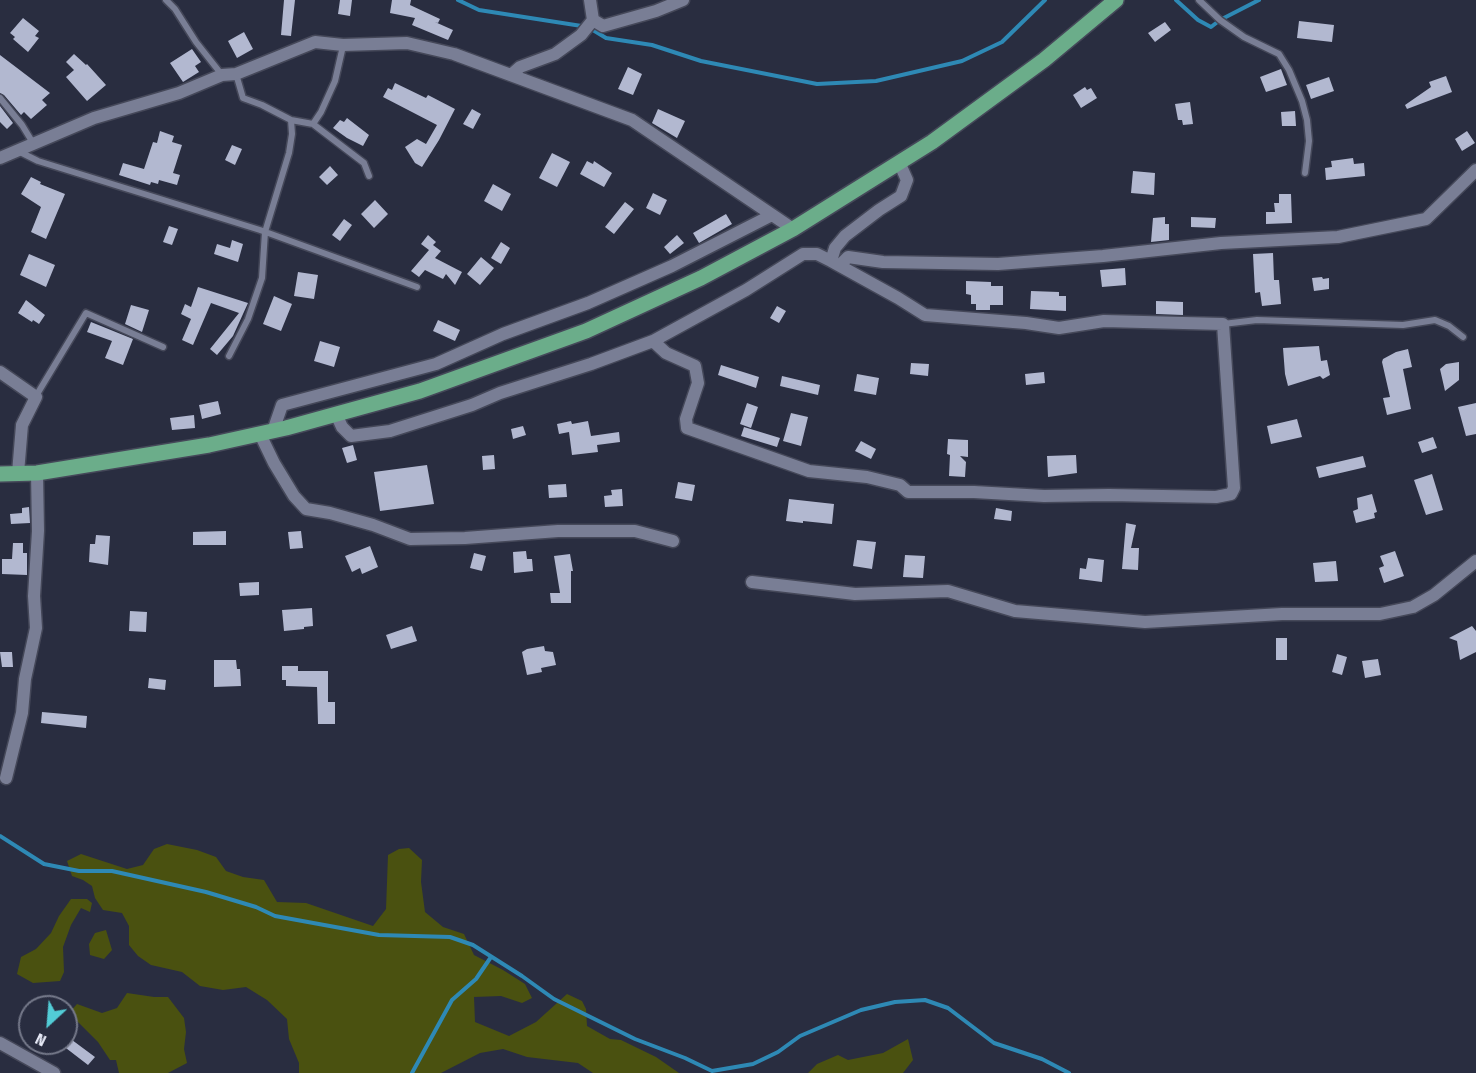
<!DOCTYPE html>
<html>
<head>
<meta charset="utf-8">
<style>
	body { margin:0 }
	#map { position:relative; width:1476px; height:1073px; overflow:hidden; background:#292d40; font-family:"Fira Sans Condensed",sans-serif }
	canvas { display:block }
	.north { position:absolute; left:18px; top:995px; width:60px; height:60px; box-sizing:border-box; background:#292d40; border:2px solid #75798a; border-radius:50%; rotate:206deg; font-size:16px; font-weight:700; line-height:24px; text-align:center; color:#e8ebf8 }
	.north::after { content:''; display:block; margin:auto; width:21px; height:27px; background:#52ccd6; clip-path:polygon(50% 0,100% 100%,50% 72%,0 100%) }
</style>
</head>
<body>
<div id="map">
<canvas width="1476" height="1073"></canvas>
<div class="north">N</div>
</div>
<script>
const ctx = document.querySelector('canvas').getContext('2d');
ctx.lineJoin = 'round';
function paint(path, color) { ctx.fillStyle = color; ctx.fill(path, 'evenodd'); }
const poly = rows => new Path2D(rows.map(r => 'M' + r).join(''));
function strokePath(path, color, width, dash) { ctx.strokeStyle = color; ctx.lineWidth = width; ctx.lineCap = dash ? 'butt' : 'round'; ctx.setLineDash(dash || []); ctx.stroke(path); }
const green = poly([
	[167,844,197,850,216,857,226,871,243,877,264,880,277,902,306,903,373,926,386,909,388,855,399,849,409,848,422,860,421,882,425,912,443,927,464,934,474,955,503,970,525,984,532,998,522,1003,501,996,474,997,475,1022,509,1036,536,1022,567,994,582,1001,586,1009,587,1026,610,1039,621,1040,656,1057,679,1073,593,1073,578,1063,527,1057,503,1049,480,1053,441,1073,299,1073,299,1063,289,1039,287,1019,267,1000,246,987,223,990,200,986,182,972,151,965,138,956,129,945,129,926,122,913,103,910,95,898,92,886,83,880,72,876,67,861,81,854,127,869,143,865,154,849],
	[71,899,87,899,92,903,90,912,81,908,71,925,63,947,64,972,60,981,33,983,17,974,21,957,36,949,51,933,59,916],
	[106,930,112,950,104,959,90,955,89,944,95,933],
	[127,993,154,997,168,997,184,1018,186,1032,184,1049,187,1063,168,1073,119,1073,116,1060,110,1060,98,1042,69,1013,77,1004,102,1013,117,1008],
	[908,1039,913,1060,903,1073,808,1073,817,1064,838,1055,848,1060,883,1053]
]);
const stream = poly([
	[458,0,479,10,588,27,606,38,652,45,701,61,817,84,876,81,962,61,1002,42,1045,0],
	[1176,0,1198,20,1211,27,1220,20,1259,0],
	[0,836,44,864,79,871,112,871,206,892,256,907,275,916,379,935,450,937,473,945,522,976,554,999,635,1039,685,1058,712,1071,753,1064,778,1052,800,1036,861,1010,895,1002,925,1000,948,1008,994,1043,1042,1059,1069,1073],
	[412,1073,452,1000,476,979,491,957]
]);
const building = poly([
	[284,0,295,0,291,36,281,35],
	[340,0,352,0,350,16,338,14],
	[392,0,411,0,410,5,440,19,438,23,435,22,453,30,448,40,412,25,415,18,390,13],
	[23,18,39,31,35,36,39,38,28,52,13,39,15,37,10,33],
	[1299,21,1334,25,1332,42,1297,38],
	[1165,22,1171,30,1155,42,1148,33],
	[244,32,253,49,237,58,228,41],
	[192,49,201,62,195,66,199,72,183,82,170,63],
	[74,54,86,65,87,64,106,85,87,101,66,77,74,70,66,62],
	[0,55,50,93,42,100,47,105,31,119,24,112,21,115,4,95,0,93],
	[628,67,642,74,633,95,618,89],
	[1281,69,1287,85,1266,92,1260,77],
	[1446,76,1452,92,1407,109,1405,105,1431,87,1429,82],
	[1329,77,1334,91,1311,99,1306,85],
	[395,83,426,98,428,95,455,109,439,140,422,167,415,163,405,147,417,139,426,144,437,125,383,97,388,88,392,90],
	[1085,87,1087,90,1091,88,1097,98,1081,108,1073,95],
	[1190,102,1193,124,1183,125,1182,120,1178,120,1175,104],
	[0,106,13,123,7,129,0,122],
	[472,109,481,114,473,129,463,124],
	[658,109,685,121,677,138,652,123],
	[1295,111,1296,126,1282,126,1281,112],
	[347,118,369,135,363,146,347,138,333,128,340,120,344,122],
	[160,131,174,136,172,142,182,145,173,173,180,175,177,185,159,180,158,184,151,182,150,185,119,175,123,163,144,169,153,142,157,143],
	[1467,131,1475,143,1462,151,1455,139],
	[232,145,242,149,235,165,225,160],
	[552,153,570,162,557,187,539,178],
	[1353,158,1354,164,1364,163,1365,176,1326,180,1325,168,1332,167,1331,161],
	[587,161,593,164,594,161,612,173,604,187,580,174],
	[330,166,338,175,327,185,319,177],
	[1133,171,1155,173,1154,195,1131,193],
	[31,177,41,182,40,184,65,194,46,239,31,232,41,207,21,194],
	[493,184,511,194,502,211,484,201],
	[653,193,667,200,660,215,646,208],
	[1279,194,1291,194,1292,223,1266,224,1266,212,1275,212,1274,203,1279,203],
	[375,200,388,214,374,228,361,214],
	[625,202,634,209,614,234,605,227],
	[726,214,732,224,699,243,693,233],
	[1165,217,1165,224,1169,224,1169,240,1151,242,1153,218],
	[1191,217,1216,218,1215,228,1191,227],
	[344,219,352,225,340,241,332,235],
	[169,226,178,229,172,245,163,242],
	[428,235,436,242,433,245,441,251,435,258,462,272,455,285,446,274,443,279,425,270,419,277,411,271,429,250,421,244],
	[677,235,684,243,670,254,664,247],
	[232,240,243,244,238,262,214,254,217,244,230,248],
	[501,242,510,248,501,264,491,258],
	[1273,253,1274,280,1279,280,1281,304,1262,306,1260,292,1255,293,1253,254],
	[29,254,55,265,46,287,20,275],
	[481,257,494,268,480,285,467,274],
	[1125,268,1126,285,1102,287,1100,270],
	[298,272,318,275,314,299,294,296],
	[1322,277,1323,279,1329,278,1329,289,1314,291,1312,278],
	[966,281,991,282,991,286,1003,286,1003,305,990,305,990,310,976,310,976,304,971,304,971,295,966,294],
	[198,287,248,303,233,336,217,355,210,349,239,313,211,303,193,345,182,340,191,319,181,314,185,304,191,307],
	[1031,291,1059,292,1059,296,1066,296,1066,311,1030,309],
	[274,296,292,304,281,331,263,324],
	[26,300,45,315,39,324,33,320,32,322,18,313],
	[1156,301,1183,302,1183,315,1156,314],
	[131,305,149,310,142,332,125,324],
	[777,306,786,311,779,323,770,318],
	[438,320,460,330,455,341,433,331],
	[91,322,133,339,123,365,105,358,112,341,87,332],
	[320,341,340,347,334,367,314,361],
	[1319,346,1321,361,1327,360,1330,375,1323,379,1320,376,1288,386,1285,374,1283,348],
	[1408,349,1412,367,1403,369,1411,409,1387,415,1383,398,1390,397,1382,362,1383,359,1396,352],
	[1459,362,1459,380,1445,391,1440,369,1446,364],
	[911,363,929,364,928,376,910,374],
	[721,365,759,377,756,388,718,375],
	[1044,372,1045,383,1026,385,1025,374],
	[857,374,879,378,876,395,854,391],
	[782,376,820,385,818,395,780,386],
	[218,401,221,414,202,419,199,405],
	[747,403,758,407,751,428,740,424],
	[1476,403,1476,434,1466,436,1458,407],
	[791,413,808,417,801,446,783,441],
	[194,415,195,428,172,430,170,418],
	[1297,419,1302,437,1271,444,1267,426],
	[571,421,572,424,588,421,591,436,619,432,620,442,597,445,598,452,572,455,569,432,559,434,557,424],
	[523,426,526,435,513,439,511,429],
	[744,427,780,438,777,447,741,436],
	[1433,437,1437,448,1422,453,1418,442],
	[948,439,968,440,968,457,960,456,966,462,965,477,949,476,950,455,947,454],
	[861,441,876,449,871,459,855,451],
	[353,445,357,460,347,463,342,448],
	[494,455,495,469,483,470,482,456],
	[1076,455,1077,473,1048,477,1047,456],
	[1363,456,1366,467,1319,478,1316,467],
	[427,465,434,504,380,511,374,472],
	[1432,474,1443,510,1426,515,1414,480],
	[678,482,695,485,692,501,675,498],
	[566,484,567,497,549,498,548,485],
	[622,489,623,506,605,507,604,496,612,495,611,490],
	[1372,494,1377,512,1374,513,1375,518,1356,523,1353,511,1358,509,1357,498],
	[789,499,834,504,832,524,803,521,803,523,786,521],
	[29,507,30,523,11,524,10,514,22,513,22,508],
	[996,508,1012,511,1011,521,994,519],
	[1126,523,1136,525,1131,548,1139,548,1138,570,1122,569],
	[226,531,226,545,193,545,193,532],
	[301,531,303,548,290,549,288,532],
	[96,535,110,536,108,565,89,562,90,544,95,544],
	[857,540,876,542,872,569,853,566],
	[13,543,23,543,23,553,27,553,27,575,2,574,2,559,12,559],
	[370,546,378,567,362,574,360,568,352,572,345,556],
	[526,551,527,559,532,559,533,571,514,573,513,552],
	[1395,551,1404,576,1384,583,1379,568,1384,566,1380,556],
	[474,553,486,556,482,571,470,568],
	[570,554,573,571,571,571,571,603,551,603,550,593,560,593,554,556],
	[905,555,925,556,923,578,903,577],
	[1088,558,1104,560,1102,582,1079,579,1080,568,1086,569],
	[1336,561,1338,581,1315,582,1313,563],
	[259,582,259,595,240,596,239,583],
	[312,608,313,626,304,627,304,629,284,631,282,610],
	[130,611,147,612,146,632,129,631],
	[412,626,417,641,391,649,386,635],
	[1472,626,1476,631,1476,652,1460,660,1457,641,1449,638],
	[1276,638,1287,638,1287,660,1276,660],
	[544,646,545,651,553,652,556,665,541,668,542,672,527,675,522,652,527,649],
	[0,652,12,652,13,667,2,667],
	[1337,654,1347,657,1342,675,1332,672],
	[1378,659,1381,675,1365,678,1362,661],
	[214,660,236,660,237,669,240,669,241,686,214,687],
	[282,666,298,666,298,671,328,671,328,702,335,702,335,724,318,724,317,687,286,686,286,680,282,680],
	[149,678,166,680,165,690,148,688],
	[42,712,87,716,86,728,41,723],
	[68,1037,95,1057,88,1065,62,1045,66,1043]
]);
const lane = poly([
	[166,0,175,9,196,42,222,75],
	[1199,0,1220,20,1244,37,1279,54,1289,70,1302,101,1307,120,1309,141,1305,173],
	[0,98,22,125,33,143],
	[291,120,313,124,364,163,369,176],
	[313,124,321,112,335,81,343,46],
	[18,151,38,161,260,230,417,287],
	[1223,324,1257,320,1403,325,1435,320,1449,326,1463,337],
	[229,356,248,319,262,278,265,232,289,153,292,134,291,120,262,105,243,98,236,74],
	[36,396,86,313,163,347]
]);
const street = poly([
	[593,20,603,26,656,11,683,0],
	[511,75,520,67,555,54,581,35,593,20,590,0],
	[0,158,94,118,179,93,222,75,236,74,315,42,343,45,407,43,454,54,632,120,793,229],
	[840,265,848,257,883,262,998,264,1103,256,1221,243,1338,237,1426,219,1476,170],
	[653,341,666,353,695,366,698,383,686,419,687,428,809,471,867,477,900,485,908,492,974,492,1044,496,1109,495,1216,497,1231,494,1234,488,1223,324,1104,321,1059,328,1026,323,925,315,898,298,831,261,835,248,845,236,879,210,901,196,907,180,899,162],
	[0,372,36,397,22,425,18,473],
	[336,414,342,427,351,436,390,431,472,405,500,393,591,364,653,341,746,290,803,254,817,254,831,261],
	[273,431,282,405,436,364,503,334,588,303,672,266,772,215],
	[260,434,274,463,294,496,306,509,330,513,373,525,410,539,465,538,558,531,635,531,673,541],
	[752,582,855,594,948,591,1015,611,1145,622,1282,614,1380,614,1413,607,1434,595,1476,561],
	[6,778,22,713,25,679,36,628,34,596,38,531,37,473],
	[0,1043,54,1073]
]);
const primary = poly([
	[0,474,37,473,209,445,286,428,420,391,586,331,701,278,793,229,932,142,1044,60,1116,0]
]);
paint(green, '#4a5110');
strokePath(stream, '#2e89b5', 4);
paint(building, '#b2b8d0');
strokePath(lane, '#454859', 9);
strokePath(street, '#454859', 15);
strokePath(primary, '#454859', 18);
strokePath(lane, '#797e95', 6);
strokePath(street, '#797e95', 12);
strokePath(primary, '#6bad8a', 15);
</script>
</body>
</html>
